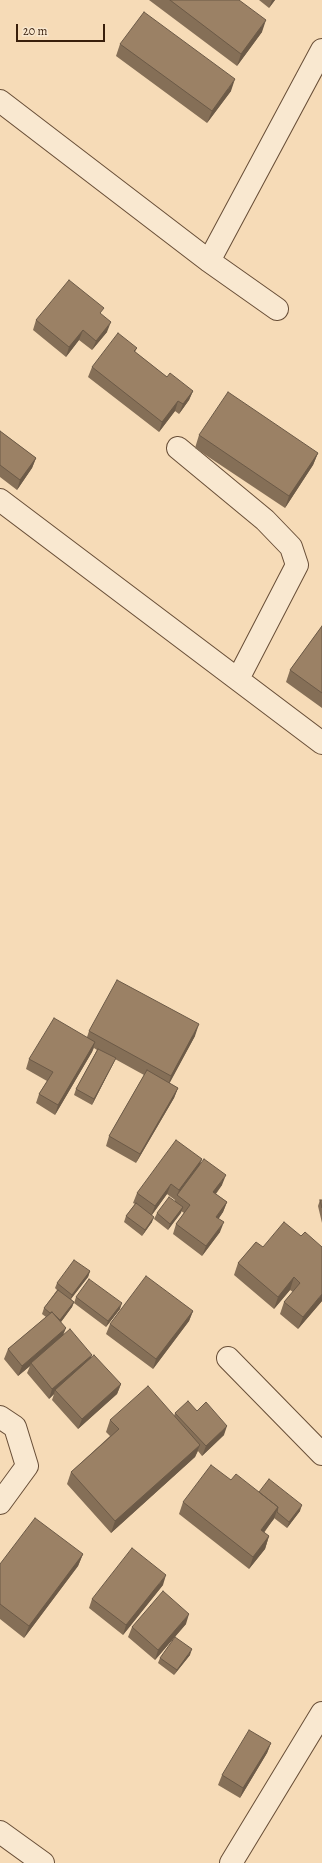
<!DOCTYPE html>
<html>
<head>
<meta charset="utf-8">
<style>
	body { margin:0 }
	#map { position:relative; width:322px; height:1863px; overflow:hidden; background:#f6dbb7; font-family:Alegreya,serif }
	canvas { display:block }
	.scale { position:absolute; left:16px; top:24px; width:89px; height:18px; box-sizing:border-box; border:2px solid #391f0c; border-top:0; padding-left:5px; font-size:12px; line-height:14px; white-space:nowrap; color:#391f0c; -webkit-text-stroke:3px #f9e8d0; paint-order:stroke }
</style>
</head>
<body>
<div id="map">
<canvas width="322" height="1863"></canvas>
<div class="scale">20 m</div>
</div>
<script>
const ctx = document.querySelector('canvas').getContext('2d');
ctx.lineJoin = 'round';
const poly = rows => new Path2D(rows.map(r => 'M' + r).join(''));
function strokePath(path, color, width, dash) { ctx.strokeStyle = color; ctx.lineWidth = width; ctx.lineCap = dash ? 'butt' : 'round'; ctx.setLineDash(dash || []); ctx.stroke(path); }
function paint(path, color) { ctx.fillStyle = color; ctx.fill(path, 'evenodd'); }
const minor = poly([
	[0,101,209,261,277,309],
	[209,261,322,50],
	[178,448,265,520,291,547,297,565,238,679],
	[0,500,322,743],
	[228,1358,322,1454],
	[0,1417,15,1427,27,1466,0,1503],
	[0,1832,43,1863],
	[231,1863,322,1713]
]);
const wall = poly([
	[149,0,239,0,262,32,237,66],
	[259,0,275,0,269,8],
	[120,44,231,91,207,123,116,56],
	[102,315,107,332,92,350,79,340,66,357,33,330,36,320],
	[137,348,135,352,167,377,193,391,189,400,179,414,175,411,159,432,88,377,92,367],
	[0,431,36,458,32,468,17,490,0,477],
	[199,435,318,453,313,465,285,508,195,448],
	[322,626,322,708,286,682,290,670],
	[89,1031,195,1036,169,1083,178,1088,174,1098,136,1163,106,1146,109,1136,144,1075,115,1059,113,1064,92,1105,74,1095,76,1089,97,1050,94,1048,92,1052,55,1115,36,1103,39,1094,47,1081,26,1069,29,1059,87,1037],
	[202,1159,200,1164,222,1185,216,1194,227,1202,223,1212,219,1218,220,1232,202,1256,173,1234,176,1224,184,1213,181,1211,168,1230,154,1219,157,1213,175,1201,175,1200,167,1194,152,1215,152,1222,142,1236,124,1222,126,1216,135,1204,133,1203,137,1193],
	[320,1200,322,1200,322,1223,318,1206],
	[256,1242,322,1301,298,1329,280,1314,284,1302,293,1292,290,1290,274,1309,234,1275,238,1263],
	[90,1271,88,1277,71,1299,74,1302,72,1307,61,1322,63,1335,91,1357,121,1384,117,1394,78,1429,52,1400,54,1394,49,1399,27,1373,30,1366,18,1376,4,1359,8,1349,46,1317,42,1314,44,1308,57,1290,55,1288,57,1283],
	[76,1297,120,1309,106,1327,74,1303],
	[193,1311,189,1321,153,1369,106,1334,110,1324],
	[197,1411,224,1435,202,1456,198,1451,195,1457,111,1533,67,1484,71,1472,110,1436,106,1432,110,1420,174,1416,175,1413],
	[231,1480,259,1492,300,1511,287,1528,274,1518,264,1533,269,1536,265,1549,249,1569,179,1514,183,1502],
	[83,1554,78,1566,24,1638,0,1619,0,1564],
	[163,1585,123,1635,89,1608,92,1599],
	[186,1624,155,1660,128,1637,132,1627],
	[190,1655,174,1675,158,1663,160,1658],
	[271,1743,267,1753,240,1798,218,1785,222,1775]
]);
const shadedWall = poly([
	[272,0,275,0,269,8],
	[266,20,262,32,237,66,241,54],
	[235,79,231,91,207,123,212,111],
	[111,322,107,332,92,350,96,341],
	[83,330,79,340,66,357,69,347],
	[193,391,189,400,179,414,183,404],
	[178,401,175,411,159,432,162,422],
	[318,453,313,465,285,508,289,496],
	[36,458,32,468,17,490,20,480],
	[199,1024,195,1036,167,1088,171,1076],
	[95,1042,92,1052,55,1115,58,1105],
	[116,1058,113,1064,92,1105,94,1099],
	[178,1088,174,1098,136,1163,140,1154],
	[202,1159,198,1169,177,1196,179,1190],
	[226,1175,222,1185,210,1201,213,1192],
	[171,1184,167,1194,151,1216,155,1206],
	[227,1202,223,1212,213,1227,216,1217],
	[183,1207,181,1213,168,1230,170,1224],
	[154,1217,152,1222,142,1236,145,1230],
	[224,1222,220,1232,202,1256,206,1246],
	[90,1271,88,1277,70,1300,72,1295],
	[294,1277,290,1290,274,1309,278,1297],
	[322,1294,322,1301,298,1329,303,1317],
	[74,1302,72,1307,58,1326,60,1320],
	[122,1303,120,1309,106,1327,108,1321],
	[193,1311,189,1321,153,1369,156,1359],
	[66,1328,62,1338,31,1363,30,1366,18,1376,22,1366],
	[92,1355,89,1364,55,1390,54,1394,49,1399,52,1389],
	[121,1384,117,1394,78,1429,82,1419],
	[227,1426,224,1435,202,1456,206,1446],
	[200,1445,195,1457,111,1533,115,1521],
	[302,1505,300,1511,287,1528,289,1522],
	[278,1507,274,1519,256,1542,261,1530],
	[269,1536,265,1549,249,1569,253,1557],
	[83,1554,78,1566,24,1638,29,1626],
	[166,1575,163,1585,123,1635,126,1625],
	[189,1614,186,1624,155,1660,158,1650],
	[192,1649,190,1655,174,1675,177,1670],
	[271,1743,267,1753,240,1798,243,1788]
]);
const building = poly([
	[170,0,239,0,266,20,241,54,170,0],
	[144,12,235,79,212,111,120,44,144,12],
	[69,280,104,308,100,313,111,322,96,341,83,330,69,347,36,320,69,280],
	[118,333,137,348,134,351,167,377,170,373,193,391,183,404,178,401,162,422,92,367,118,333],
	[228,392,318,453,289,496,199,435,228,392],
	[0,431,36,458,20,480,0,465,0,431],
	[322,626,322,693,290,670,322,626],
	[117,980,199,1024,171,1076,89,1031,117,980],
	[54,1018,95,1042,58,1105,39,1094,53,1072,29,1059,54,1018],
	[98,1049,116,1058,94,1099,76,1089,98,1049],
	[147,1070,178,1088,140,1154,109,1136,147,1070],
	[176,1140,202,1159,179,1190,171,1184,155,1206,137,1193,176,1140],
	[204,1159,226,1175,213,1192,227,1202,216,1217,224,1222,206,1246,176,1224,190,1205,177,1195,204,1159],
	[169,1197,183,1207,170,1224,157,1213,169,1197],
	[320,1200,322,1200,322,1208,320,1200],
	[136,1203,154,1217,145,1230,126,1216,136,1203],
	[284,1222,301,1236,305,1232,322,1247,322,1294,303,1317,284,1302,300,1283,294,1277,278,1297,238,1263,256,1242,263,1247,284,1222],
	[74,1260,90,1271,72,1295,57,1283,74,1260],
	[146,1276,193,1311,156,1359,110,1324,146,1276],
	[89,1279,122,1303,108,1321,76,1297,89,1279],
	[58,1290,74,1302,60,1320,52,1312,50,1313,44,1308,58,1290],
	[52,1312,66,1328,22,1366,8,1349,52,1312],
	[70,1329,92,1355,52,1389,31,1363,70,1329],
	[94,1355,121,1384,82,1419,55,1390,94,1355],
	[148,1386,200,1445,115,1521,71,1472,119,1429,110,1420,148,1386],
	[188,1401,197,1411,206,1402,227,1426,206,1446,175,1413,188,1401],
	[211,1465,231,1480,236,1474,278,1507,261,1530,269,1536,253,1557,183,1502,211,1465],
	[269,1479,302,1505,289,1522,277,1512,278,1507,259,1492,269,1479],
	[35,1518,83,1554,29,1626,0,1604,0,1564,35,1518],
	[132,1548,166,1575,126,1625,92,1599,132,1548],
	[163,1591,189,1614,158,1650,132,1627,163,1591],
	[175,1637,192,1649,177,1670,160,1658,175,1637],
	[249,1730,271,1743,243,1788,222,1775,249,1730]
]);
strokePath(minor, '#684e37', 24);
strokePath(minor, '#f9e8d0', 22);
paint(wall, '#856f57');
paint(shadedWall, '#6c5a47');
paint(building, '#9b8165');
strokePath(building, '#6c5a47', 1);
</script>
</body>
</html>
